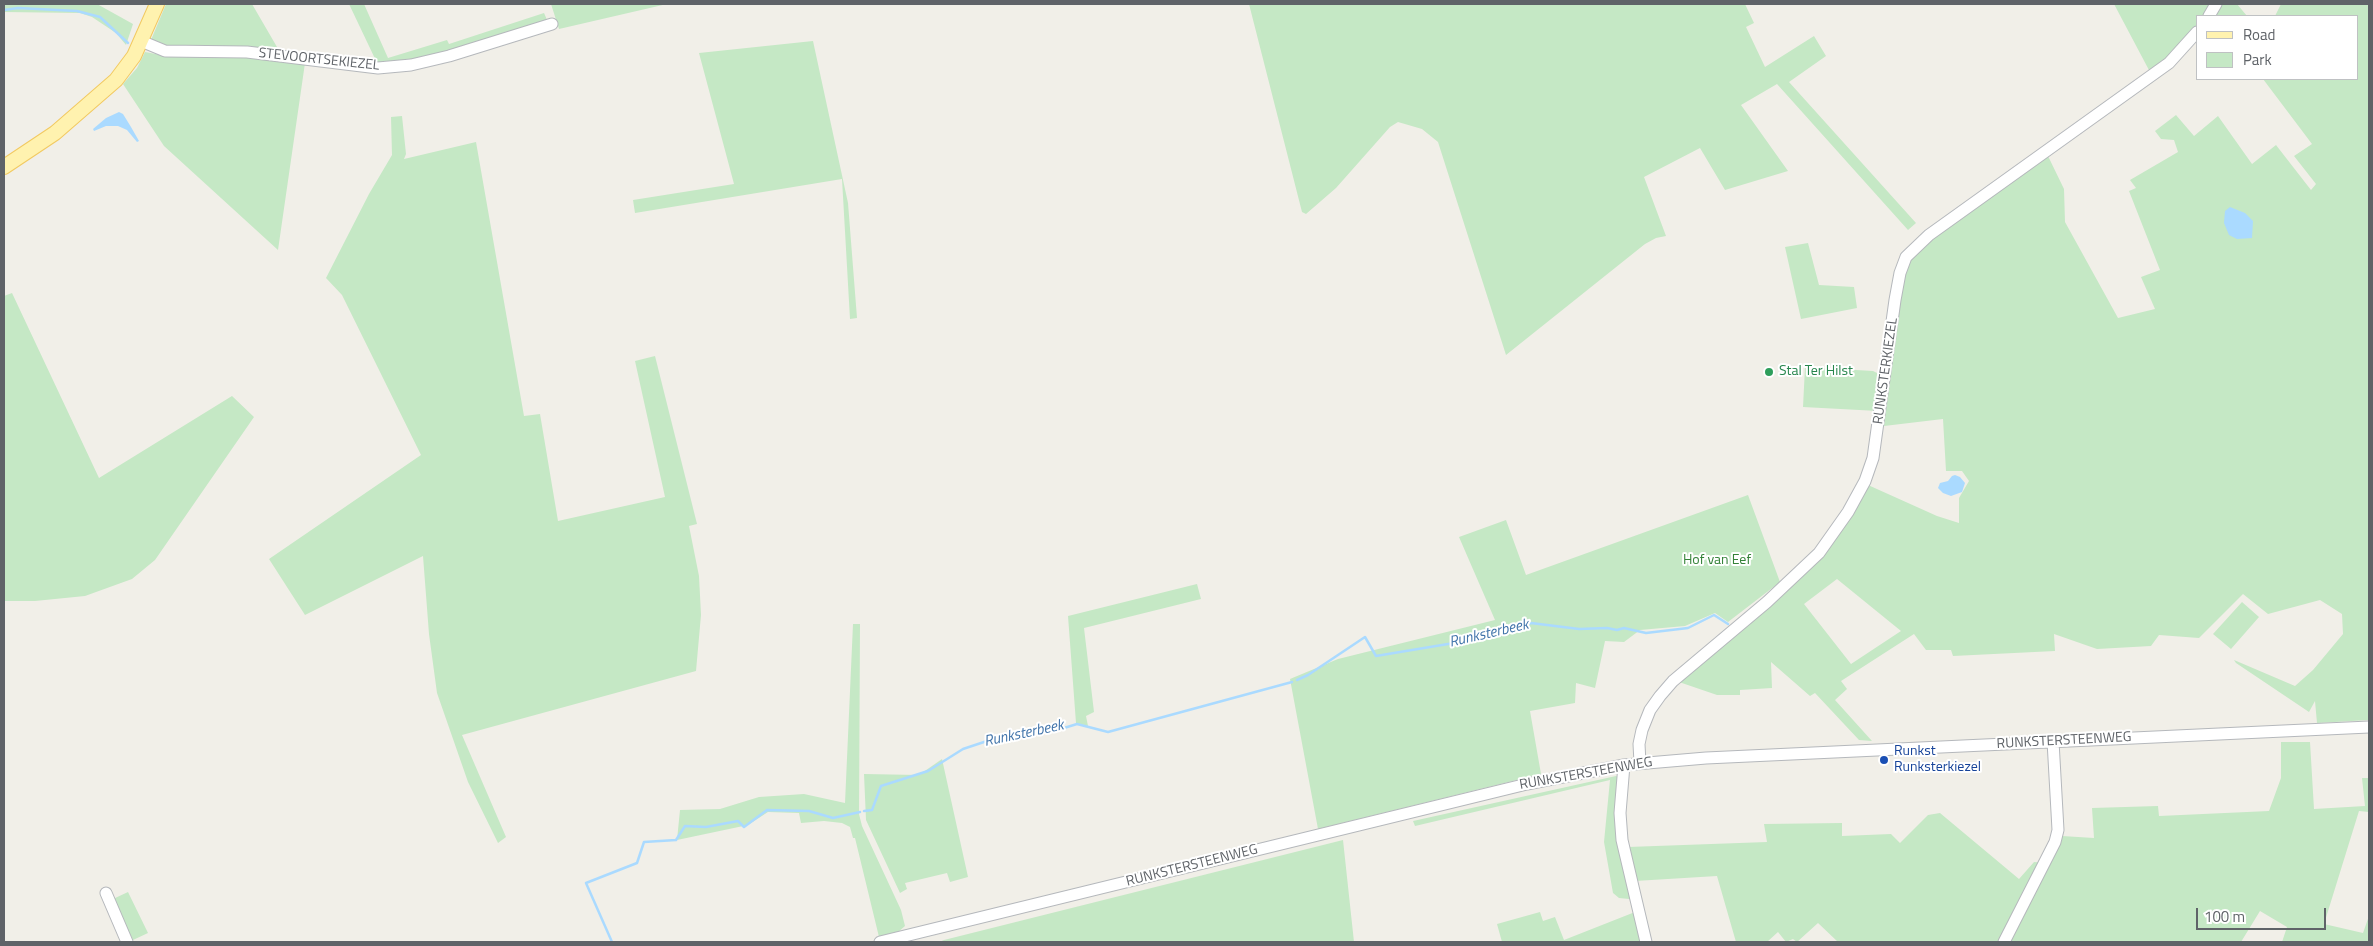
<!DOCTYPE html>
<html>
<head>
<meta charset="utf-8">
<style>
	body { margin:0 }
	#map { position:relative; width:2373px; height:946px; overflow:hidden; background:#f1efe8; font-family:"Titillium Web",sans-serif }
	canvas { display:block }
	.frame { position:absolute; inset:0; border:5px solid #5f6368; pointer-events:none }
	.legend { position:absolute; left:2196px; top:15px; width:162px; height:65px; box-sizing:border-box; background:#fff; border:1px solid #bfc1c3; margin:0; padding:6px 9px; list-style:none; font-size:15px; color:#5f6368 }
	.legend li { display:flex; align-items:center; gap:10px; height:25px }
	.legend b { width:25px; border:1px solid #bfc1c3 }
	.scale { position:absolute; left:2196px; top:908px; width:130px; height:22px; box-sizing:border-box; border:2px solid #5f6368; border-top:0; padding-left:6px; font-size:15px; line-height:18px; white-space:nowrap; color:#5f6368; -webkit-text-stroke:4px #fff; paint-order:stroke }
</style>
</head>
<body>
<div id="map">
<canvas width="2373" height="946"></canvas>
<div class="frame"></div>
<ul class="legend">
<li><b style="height:6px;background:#fff2af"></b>Road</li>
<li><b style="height:14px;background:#c5e8c5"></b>Park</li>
</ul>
<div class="scale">100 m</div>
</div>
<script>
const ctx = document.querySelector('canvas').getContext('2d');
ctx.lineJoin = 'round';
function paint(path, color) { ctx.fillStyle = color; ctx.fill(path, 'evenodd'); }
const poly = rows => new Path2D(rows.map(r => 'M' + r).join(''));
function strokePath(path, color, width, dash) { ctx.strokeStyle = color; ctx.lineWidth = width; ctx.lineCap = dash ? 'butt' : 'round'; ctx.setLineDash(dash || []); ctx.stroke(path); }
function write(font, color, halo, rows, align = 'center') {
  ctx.font = font + ' "Titillium Web",sans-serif'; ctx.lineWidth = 4; ctx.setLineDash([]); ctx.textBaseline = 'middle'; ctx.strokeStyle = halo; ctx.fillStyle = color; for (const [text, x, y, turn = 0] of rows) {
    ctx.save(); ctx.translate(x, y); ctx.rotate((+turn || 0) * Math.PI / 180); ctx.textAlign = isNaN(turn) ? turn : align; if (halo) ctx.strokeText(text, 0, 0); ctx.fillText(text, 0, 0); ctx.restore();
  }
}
const green = poly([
	[4,4,97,4,133,24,126,45,116,33,92,17,80,13,4,12],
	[166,4,252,4,277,47,277,52,164,46,151,40],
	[349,4,364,4,388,58,447,40,449,44,544,13,548,22,422,60,378,65],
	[551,4,667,4,559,29],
	[1249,4,1745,4,1754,23,1746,27,1765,67,1814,36,1826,56,1789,82,1916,223,1908,230,1777,84,1741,105,1788,171,1725,190,1700,148,1644,177,1666,236,1656,238,1645,244,1506,355,1438,142,1422,129,1398,122,1390,127,1336,188,1306,214,1302,212],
	[2114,4,2211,4,2204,16,2197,16,2197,26,2184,42,2150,72],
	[2221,4,2237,4,2247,16,2217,16,2215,14],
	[2281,4,2369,4,2369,720,2317,723,2315,701,2309,712,2236,663,2234,660,2295,686,2313,670,2343,634,2342,614,2320,600,2268,614,2243,594,2199,638,2159,635,2151,646,2097,649,2054,634,2055,651,1953,656,1951,650,1926,650,1914,634,1841,681,1847,689,1835,700,1872,741,1859,740,1815,693,1810,696,1771,662,1772,688,1740,690,1740,695,1717,695,1679,682,1817,562,1868,485,1937,516,1959,523,1959,498,1969,481,1962,471,1946,471,1943,419,1884,426,1904,271,1909,262,1929,239,2048,156,2064,189,2065,222,2118,318,2155,309,2141,277,2160,270,2129,191,2136,188,2130,180,2178,152,2174,140,2161,139,2155,131,2176,115,2194,136,2218,116,2252,164,2276,145,2311,190,2316,184,2294,156,2312,144,2263,79,2357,79,2357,16,2275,16],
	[1837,579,1901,631,1851,664,1804,604],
	[813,41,848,203,857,318,850,319,842,179,635,213,633,200,734,184,699,53],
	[145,52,161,55,240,55,305,63,278,250,164,146,123,84,137,68],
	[402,116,406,154,404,159,476,142,524,416,540,414,558,521,665,497,635,361,655,356,697,524,689,526,699,576,701,615,696,671,462,735,506,837,498,843,468,782,437,693,429,634,423,556,305,615,269,559,421,455,342,295,326,278,369,194,392,155,391,117],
	[1808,243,1819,285,1854,287,1857,308,1801,319,1785,247],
	[12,293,99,478,232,396,254,417,155,560,132,579,85,596,35,601,4,601,4,296],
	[1805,367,1873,371,1877,373,1880,376,1878,411,1803,407],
	[1748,495,1780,582,1728,622,1715,613,1685,626,1640,630,1624,642,1605,641,1595,688,1576,683,1575,703,1530,711,1541,774,1318,829,1290,679,1338,659,1495,620,1459,537,1506,520,1526,575],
	[1197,584,1201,599,1084,628,1094,712,1086,716,1088,726,1076,723,1068,616],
	[2242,602,2259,617,2231,649,2213,634],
	[853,624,860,624,859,814,862,826,901,910,905,926,897,933,879,937,855,838,853,838,850,827,842,823,824,821,801,823,799,813,768,812,748,825,677,840,680,810,720,809,759,797,804,794,845,803],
	[2281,742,2310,742,2314,809,2365,806,2362,778,2369,778,2369,812,2359,811,2324,924,2363,933,2369,916,2369,942,2282,942,2287,927,2260,911,2241,942,1838,942,1818,923,1797,942,1793,939,1786,942,1778,932,1767,942,1736,942,1717,876,1635,881,1628,847,1767,842,1764,824,1842,823,1842,836,1891,834,1900,843,1928,815,1940,813,2019,879,2034,862,2048,863,2062,836,2094,838,2092,808,2158,806,2159,816,2269,811,2281,778],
	[942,759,968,877,950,882,947,873,905,883,907,889,900,893,866,820,864,774,919,775],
	[1616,776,1618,777,1631,893,1629,899,1619,898,1613,893,1604,842,1610,780,1415,826,1413,821],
	[1343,840,1354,942,939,942,944,940],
	[128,892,148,933,133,940,113,899],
	[1540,912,1543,921,1555,917,1564,940,1635,912,1642,942,1502,942,1497,924]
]);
const water = poly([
	[119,112,123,114,131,127,139,141,137,142,127,130,118,126,106,126,94,131,93,129,106,118],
	[2230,207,2245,213,2253,221,2252,238,2237,239,2229,235,2224,223,2225,211],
	[1955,475,1960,477,1965,483,1962,492,1951,496,1943,493,1938,488,1940,483,1948,481,1952,476]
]);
const stream = poly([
	[4,10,18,8,77,11,100,17,128,43],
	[1297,680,1308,675,1365,637,1376,656,1478,639,1531,623,1579,629,1607,628,1617,630,1624,628,1646,633,1688,628,1714,615,1728,624],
	[864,811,872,810,881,786,928,771,963,749,987,741,1043,728,1064,728,1077,724,1108,732,1292,682],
	[612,942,586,883,637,863,644,842,676,840,685,826,706,827,738,821,744,827,767,810,809,811,833,818,860,812]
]);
const minor = poly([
	[2209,16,2216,4],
	[141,41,165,51,247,52,378,68,411,65,449,56,552,24],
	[1640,763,1639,744,1642,730,1650,710,1660,696,1673,681,1767,602,1819,553,1848,512,1865,481,1873,458,1895,300,1900,273,1906,257,1929,235,2169,63,2197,32],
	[1624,765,1620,813,1622,840,1646,942],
	[106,893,127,942],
	[880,942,1527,784,1624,765,1706,758,2369,727],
	[2004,942,2055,842,2058,830,2053,741]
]);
const major = poly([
	[4,167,55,133,116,80,134,56,157,4]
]);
const markers = [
	[1769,372,5,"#2e9e5b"],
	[1884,760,5,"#1a4fb4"]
];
const streetNames = [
	["STEVOORTSEKIEZEL",319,60,6],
	["RUNKSTERKIEZEL",1886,371,-82],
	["RUNKSTERSTEENWEG",2064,741,-3],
	["RUNKSTERSTEENWEG",1586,774,-10],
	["RUNKSTERSTEENWEG",1192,866,-14]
];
const leisureNames = [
	["Stal Ter Hilst",1779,372]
];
const parkNames = [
	["Hof van Eef",1717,561]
];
const transitNames = [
	["Runkst",1894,752],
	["Runksterkiezel",1894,768]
];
const waterNames = [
	["Runksterbeek",1489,634,-13],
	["Runksterbeek",1024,734,-12]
];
paint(green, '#c5e8c5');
paint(water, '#aadaff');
strokePath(stream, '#aadaff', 2.5);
strokePath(minor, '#b5b8bc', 13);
strokePath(major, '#f2c960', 16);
strokePath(minor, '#fff', 11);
strokePath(major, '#fff2af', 14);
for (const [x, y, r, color] of markers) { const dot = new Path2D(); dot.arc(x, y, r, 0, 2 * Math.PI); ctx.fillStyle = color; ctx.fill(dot); strokePath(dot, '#fff', 2); }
write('14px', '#5f6368', '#fff', streetNames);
write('14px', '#27864d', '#fff', leisureNames, 'left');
write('14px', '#348238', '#fff', parkNames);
write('14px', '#164399', '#fff', transitNames, 'left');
write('italic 15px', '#4174aa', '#fff', waterNames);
</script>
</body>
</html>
